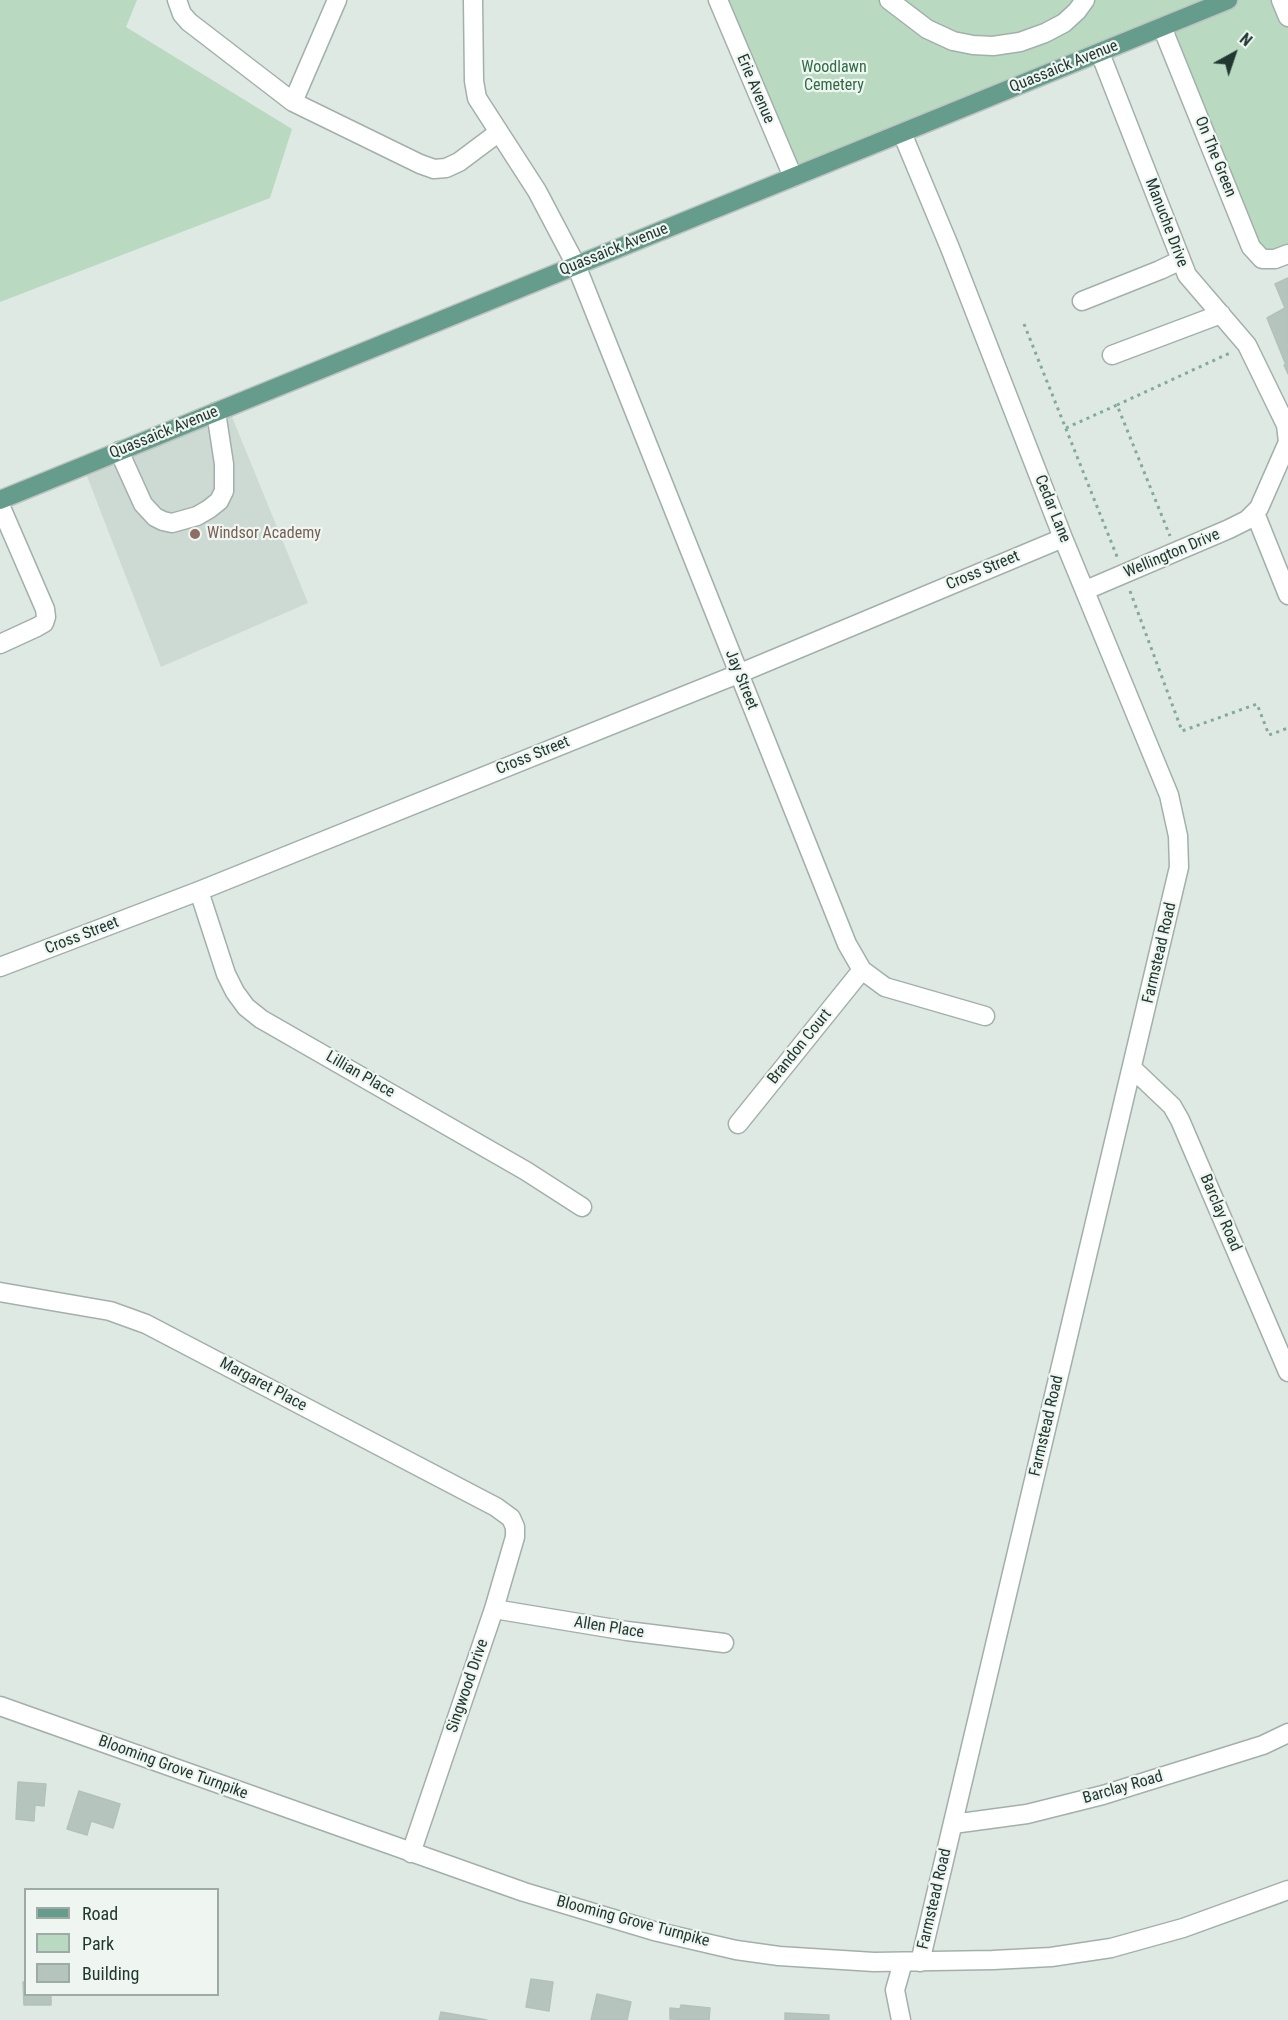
<!DOCTYPE html>
<html>
<head>
<meta charset="utf-8">
<style>
	body { margin:0 }
	#map { position:relative; width:1288px; height:2020px; overflow:hidden; background:#dfe9e4; font-family:"Roboto Condensed",sans-serif }
	canvas { display:block }
	.legend { position:absolute; left:24px; top:1888px; width:195px; height:108px; box-sizing:border-box; background:#eff6f2; border:2px solid #9daaa5; margin:0; padding:8px 10px; list-style:none; font-size:18px; color:#213831 }
	.legend li { display:flex; align-items:center; gap:12px; height:30px }
	.legend b { width:30px; border:2px solid #9daaa5 }
	.north { position:absolute; left:1204px; top:24px; width:60px; height:60px; -webkit-text-stroke:4px #eff6f2; paint-order:stroke; rotate:40deg; font-size:16px; font-weight:700; line-height:24px; text-align:center; color:#213831 }
	.north::after { content:''; display:block; margin:auto; width:21px; height:27px; background:#213831; clip-path:polygon(50% 0,100% 100%,50% 72%,0 100%) }
</style>
</head>
<body>
<div id="map">
<canvas width="1288" height="2020"></canvas>
<ul class="legend">
<li><b style="height:8px;background:#669c8c"></b>Road</li>
<li><b style="height:16px;background:#b9d9c1"></b>Park</li>
<li><b style="height:16px;background:#b5c4bd"></b>Building</li>
</ul>
<div class="north">N</div>
</div>
<script>
const ctx = document.querySelector('canvas').getContext('2d');
ctx.lineJoin = 'round';
function paint(path, color) { ctx.fillStyle = color; ctx.fill(path, 'evenodd'); }
const poly = rows => new Path2D(rows.map(r => 'M' + r).join(''));
function strokePath(path, color, width, dash) { ctx.strokeStyle = color; ctx.lineWidth = width; ctx.lineCap = dash ? 'butt' : 'round'; ctx.setLineDash(dash || []); ctx.stroke(path); }
function write(font, color, halo, rows, align = 'center') {
  ctx.font = font + ' "Roboto Condensed",sans-serif'; ctx.lineWidth = 4.5; ctx.setLineDash([]); ctx.textBaseline = 'middle'; ctx.strokeStyle = halo; ctx.fillStyle = color; for (const [text, x, y, turn = 0] of rows) {
    ctx.save(); ctx.translate(x, y); ctx.rotate((+turn || 0) * Math.PI / 180); ctx.textAlign = isNaN(turn) ? turn : align; if (halo) ctx.strokeText(text, 0, 0); ctx.fillText(text, 0, 0); ctx.restore();
  }
}
const built = poly([
	[228,407,308,603,161,667,83,466]
]);
const green = poly([
	[0,0,137,0,126,27,292,129,270,198,0,302],
	[719,0,1281,0,1288,17,1288,254,1262,259,1162,27,793,177]
]);
const building = poly([
	[1288,278,1288,374,1284,365,1286,365,1267,318,1285,308,1275,284,1288,278],
	[18,1782,46,1784,44,1806,35,1805,34,1821,16,1819,18,1782],
	[79,1791,120,1804,113,1828,91,1821,87,1835,67,1829,79,1791],
	[531,1979,553,1982,549,2011,526,2007,531,1979],
	[23,1982,26,1982,26,1994,51,1994,51,2005,24,2005,23,1982],
	[597,1994,631,2002,627,2020,591,2020,597,1994],
	[681,2005,710,2008,709,2020,670,2019,670,2008,680,2009,681,2005],
	[441,2012,487,2020,439,2020,441,2012],
	[785,2013,829,2015,829,2020,785,2020,785,2013]
]);
const path = poly([
	[1024,324,1118,559],
	[1117,405,1232,352],
	[1066,428,1117,405,1170,536],
	[1130,591,1182,731,1257,704,1269,735,1288,728]
]);
const minor = poly([
	[177,0,182,14,189,22,293,102,420,164,434,169,446,168,459,162,499,132],
	[473,0,474,81,477,98,537,191,576,265,847,944,862,970,885,987,985,1016],
	[718,0,793,177],
	[889,0,927,29,953,41,973,45,993,46,1020,42,1045,33,1064,23,1077,11,1085,0],
	[1281,0,1288,17],
	[1162,27,1251,247,1262,259,1275,259,1288,254],
	[1100,53,1187,275,1247,345,1286,425,1288,442],
	[293,102,337,0],
	[902,133,950,248,1063,538,1169,795,1178,836,1179,867,920,1962],
	[1082,301,1160,270,1181,260],
	[1112,355,1221,314],
	[119,451,143,504,155,517,163,521,172,523,197,516,209,509,219,501,224,491,224,464,216,412],
	[0,505,45,609,46,617,44,623,37,627,0,644],
	[1255,513,1288,595],
	[1086,590,1229,529,1247,520,1259,508,1288,442],
	[199,891,226,974,235,992,246,1007,261,1019,526,1171,582,1207],
	[0,967,199,891,738,674,1063,538],
	[1132,1068,1172,1106,1180,1120,1288,1372],
	[738,1124,862,970],
	[0,1292,110,1311,146,1324,496,1507,511,1518,515,1527,515,1537,494,1609,411,1853],
	[494,1609,627,1631,724,1643],
	[0,1706,524,1892,654,1931,736,1950,779,1956,874,1962,993,1960,1051,1957,1111,1948,1183,1928,1288,1890],
	[953,1824,1027,1814,1103,1795,1263,1745,1288,1733],
	[901,2020,895,1990,903,1962]
]);
const major = poly([
	[0,500,1228,0]
]);
const markers = [
	[195,534,6,"#8d6e63"]
];
const streetNames = [
	["Quassaick Avenue",1064,67,-22],
	["Erie Avenue",755,89,67],
	["On The Green",1215,157,68],
	["Manuche Drive",1166,223,69],
	["Quassaick Avenue",614,250,-22],
	["Quassaick Avenue",164,433,-22],
	["Cedar Lane",1052,509,68],
	["Wellington Drive",1172,554,-23],
	["Cross Street",983,571,-23],
	["Jay Street",741,680,68],
	["Cross Street",533,756,-22],
	["Cross Street",82,936,-21],
	["Farmstead Road",1160,953,-77],
	["Brandon Court",800,1047,-51],
	["Lillian Place",360,1075,30],
	["Barclay Road",1220,1213,67],
	["Margaret Place",263,1385,28],
	["Farmstead Road",1047,1426,-77],
	["Allen Place",609,1628,9],
	["Singwood Drive",468,1686,-71],
	["Blooming Grove Turnpike",173,1768,20],
	["Barclay Road",1123,1788,-16],
	["Farmstead Road",935,1899,-77],
	["Blooming Grove Turnpike",633,1922,15]
];
const parkNames = [
	["Woodlawn",834,68],
	["Cemetery",834,86]
];
const educationNames = [
	["Windsor Academy",207,534]
];
paint(built, '#cdd9d3');
paint(green, '#b9d9c1');
paint(building, '#b5c4bd');
strokePath(building, '#b2c2bb', 1.5);
strokePath(minor, '#a2b0ab', 21);
strokePath(major, '#bcc3c1', 21);
strokePath(path, '#81ab9c', 3, [3, 4.5]);
strokePath(minor, '#fff', 18);
strokePath(major, '#669c8c', 18);
for (const [x, y, r, color] of markers) { const dot = new Path2D(); dot.arc(x, y, r, 0, 2 * Math.PI); ctx.fillStyle = color; ctx.fill(dot); strokePath(dot, '#eff6f2', 2); }
write('16px', '#213831', '#eff6f2', streetNames);
write('16px', '#2e6c44', '#eff6f2', parkNames);
write('16px', '#785e54', '#eff6f2', educationNames, 'left');
</script>
</body>
</html>
